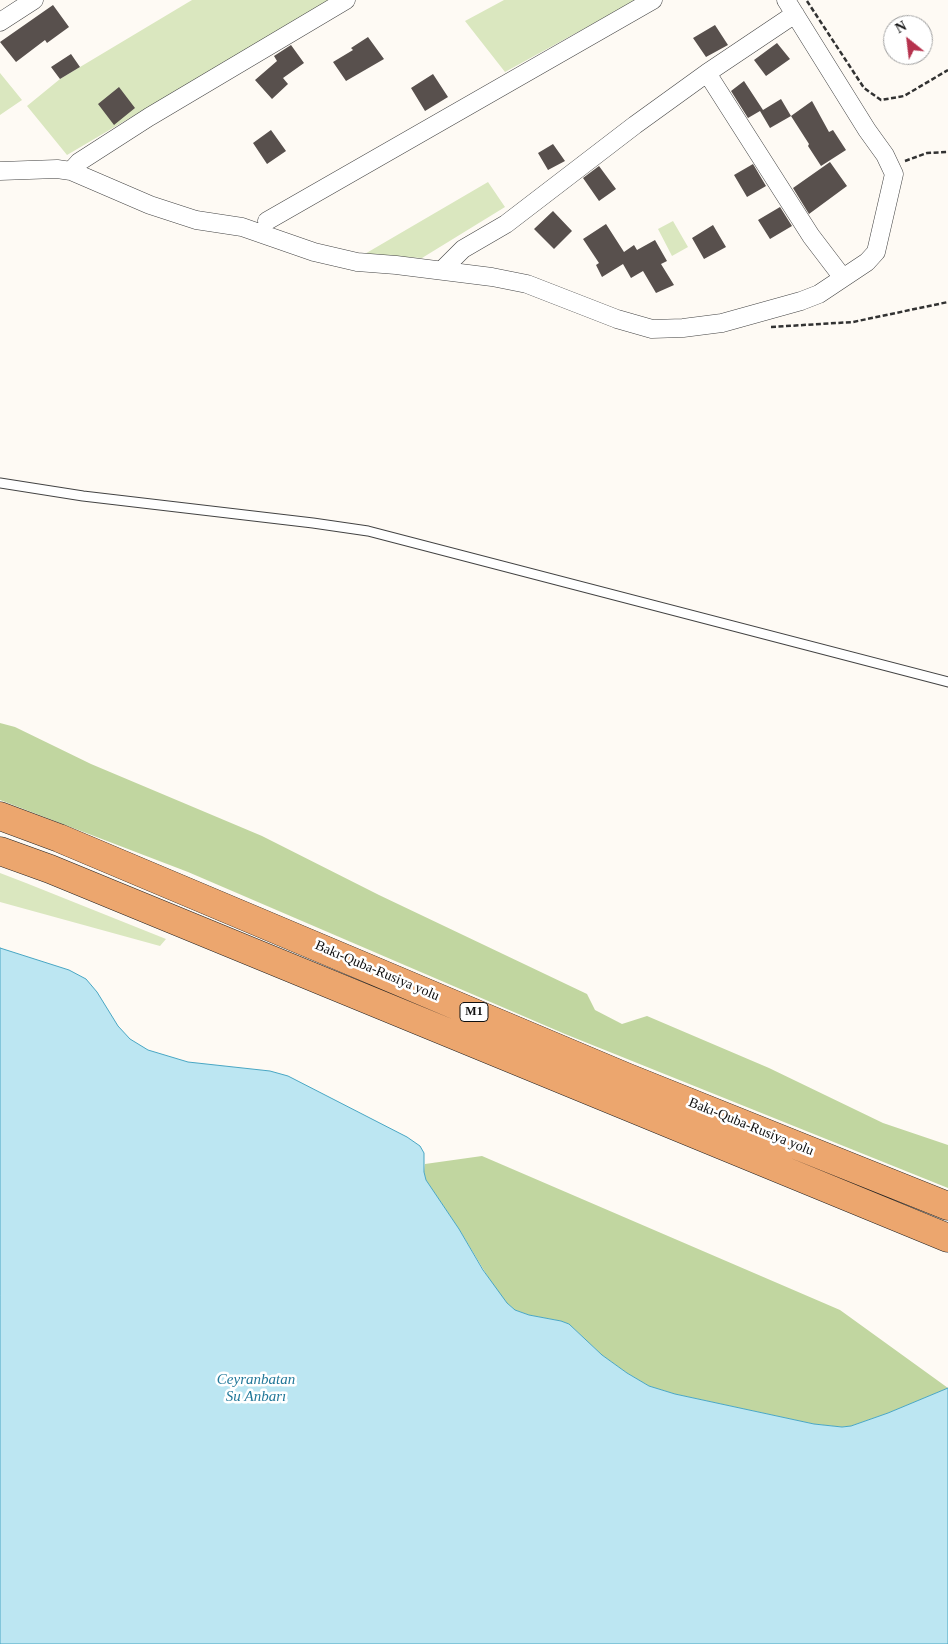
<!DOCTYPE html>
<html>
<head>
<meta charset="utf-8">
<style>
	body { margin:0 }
	#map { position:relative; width:948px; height:1644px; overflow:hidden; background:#fefaf4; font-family:Georgia,serif }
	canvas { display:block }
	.north { position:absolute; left:883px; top:15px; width:50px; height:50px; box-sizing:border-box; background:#fff; border:1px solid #9f9f9f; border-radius:50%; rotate:331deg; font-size:14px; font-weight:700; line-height:20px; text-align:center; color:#101010 }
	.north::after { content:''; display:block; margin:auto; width:18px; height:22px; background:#b6324d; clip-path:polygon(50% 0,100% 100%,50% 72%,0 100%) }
</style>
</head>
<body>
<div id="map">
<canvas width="948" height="1644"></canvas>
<div class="north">N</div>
</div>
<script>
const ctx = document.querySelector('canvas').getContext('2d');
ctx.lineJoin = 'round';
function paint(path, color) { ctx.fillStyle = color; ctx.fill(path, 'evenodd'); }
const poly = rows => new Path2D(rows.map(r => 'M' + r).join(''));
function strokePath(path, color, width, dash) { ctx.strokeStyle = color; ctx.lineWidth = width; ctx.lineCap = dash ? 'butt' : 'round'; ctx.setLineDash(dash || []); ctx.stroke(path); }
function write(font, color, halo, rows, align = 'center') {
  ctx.font = font + ' Georgia,serif'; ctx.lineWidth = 5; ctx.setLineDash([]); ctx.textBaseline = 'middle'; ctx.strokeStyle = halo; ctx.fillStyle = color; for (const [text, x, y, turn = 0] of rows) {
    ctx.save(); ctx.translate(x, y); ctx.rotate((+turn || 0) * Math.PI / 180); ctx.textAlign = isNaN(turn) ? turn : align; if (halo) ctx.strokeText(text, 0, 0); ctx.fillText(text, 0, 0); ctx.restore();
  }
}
const green = poly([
	[192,0,330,0,67,155,27,106,60,79],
	[504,0,636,0,505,72,465,21],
	[0,73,22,100,0,115],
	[488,182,505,207,422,258,363,255],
	[673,221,688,247,672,256,658,229],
	[0,873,26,883,166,939,160,946,0,902]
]);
const forest = poly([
	[0,723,15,727,91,764,262,836,379,895,587,994,595,1010,622,1024,647,1016,769,1068,883,1123,948,1145,948,1188,565,1034,188,872,0,800],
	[482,1156,840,1310,948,1388,888,1413,851,1426,842,1427,814,1424,675,1394,649,1386,627,1373,602,1355,569,1324,561,1321,529,1315,515,1310,507,1303,494,1287,459,1229,426,1180,424,1172,425,1164]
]);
const water = poly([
	[0,948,69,970,86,979,97,992,118,1026,130,1039,148,1050,188,1062,270,1071,288,1076,407,1137,420,1146,424,1153,424,1172,426,1180,459,1229,483,1270,507,1303,515,1310,529,1315,561,1321,569,1324,602,1355,627,1373,649,1386,675,1394,814,1424,842,1427,851,1426,888,1413,948,1388,948,1644,0,1644,0,948]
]);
const building = poly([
	[53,5,69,27,47,43,45,40,16,62,0,42],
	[715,25,728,45,706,57,693,38],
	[368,37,384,59,346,81,333,62,353,50,351,48],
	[777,43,790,59,766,76,754,60],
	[291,45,304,63,283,78,288,84,272,99,255,80,277,61,274,56],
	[71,54,80,67,60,79,51,67],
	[433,74,448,97,425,111,411,88],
	[744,81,763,110,781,99,791,116,770,128,760,111,748,118,731,91],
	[119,87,135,108,114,125,98,104],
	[812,101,829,132,833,130,846,150,821,166,808,146,809,144,791,116],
	[271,130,286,151,267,164,253,143],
	[553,144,565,161,548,170,538,153],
	[830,162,847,186,809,214,793,188],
	[753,164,766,186,747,197,734,175],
	[599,166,616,189,599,201,583,178],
	[780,207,792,226,770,239,758,220],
	[553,211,572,231,554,249,534,229],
	[606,224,624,252,634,245,637,250,655,240,667,261,661,264,674,285,656,293,643,271,631,278,623,264,602,277,596,265,599,263,583,239],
	[713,225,726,247,704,259,692,238]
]);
const path = poly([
	[807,1,864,88,881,100,904,96,948,70],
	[905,161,927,153,948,152],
	[771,327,853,322,948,302]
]);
const service = poly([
	[0,483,83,496,313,523,368,531,948,682]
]);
const minor = poly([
	[0,22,34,0],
	[707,73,811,236,843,278],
	[0,171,57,169,71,171,150,205,196,220,242,227,314,252,357,262,396,265,492,277,527,284,617,319,652,329,683,328,722,323,801,301,819,294,867,262,876,252,894,174,885,155,867,130,786,0],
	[71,171,79,162,149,117,346,0],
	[267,221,653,0],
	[442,270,463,249,506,224,635,125,707,73,795,14]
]);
const trunk = poly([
	[0,816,59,838,626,1077,948,1206],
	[0,851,50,869,948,1238]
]);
const shields = [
	[474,1012,28]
];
const shieldNames = [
	["M1",474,1012]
];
const streetNames = [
	["Bakı-Quba-Rusiya yolu",377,971,23],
	["Bakı-Quba-Rusiya yolu",751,1127,22]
];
const waterNames = [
	["Ceyranbatan",256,1380],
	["Su Anbarı",256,1397]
];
paint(green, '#dae7bf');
paint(forest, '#c1d6a0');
paint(water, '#bce6f2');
strokePath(water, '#49a6c3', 1);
paint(building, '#58504d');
strokePath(service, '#434343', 11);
strokePath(minor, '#434343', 19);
strokePath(trunk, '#212121', 29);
strokePath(path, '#323232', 2.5, [5, 2.5]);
strokePath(service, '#fff', 9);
strokePath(minor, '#fff', 18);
strokePath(trunk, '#eca66e', 28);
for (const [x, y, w] of shields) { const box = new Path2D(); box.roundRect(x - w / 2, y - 9.5, w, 19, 4); ctx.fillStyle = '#fff'; ctx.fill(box); strokePath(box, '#101010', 1); }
write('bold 12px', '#101010', null, shieldNames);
write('14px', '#101010', '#fff', streetNames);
write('italic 15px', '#227899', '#fff', waterNames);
</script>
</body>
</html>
